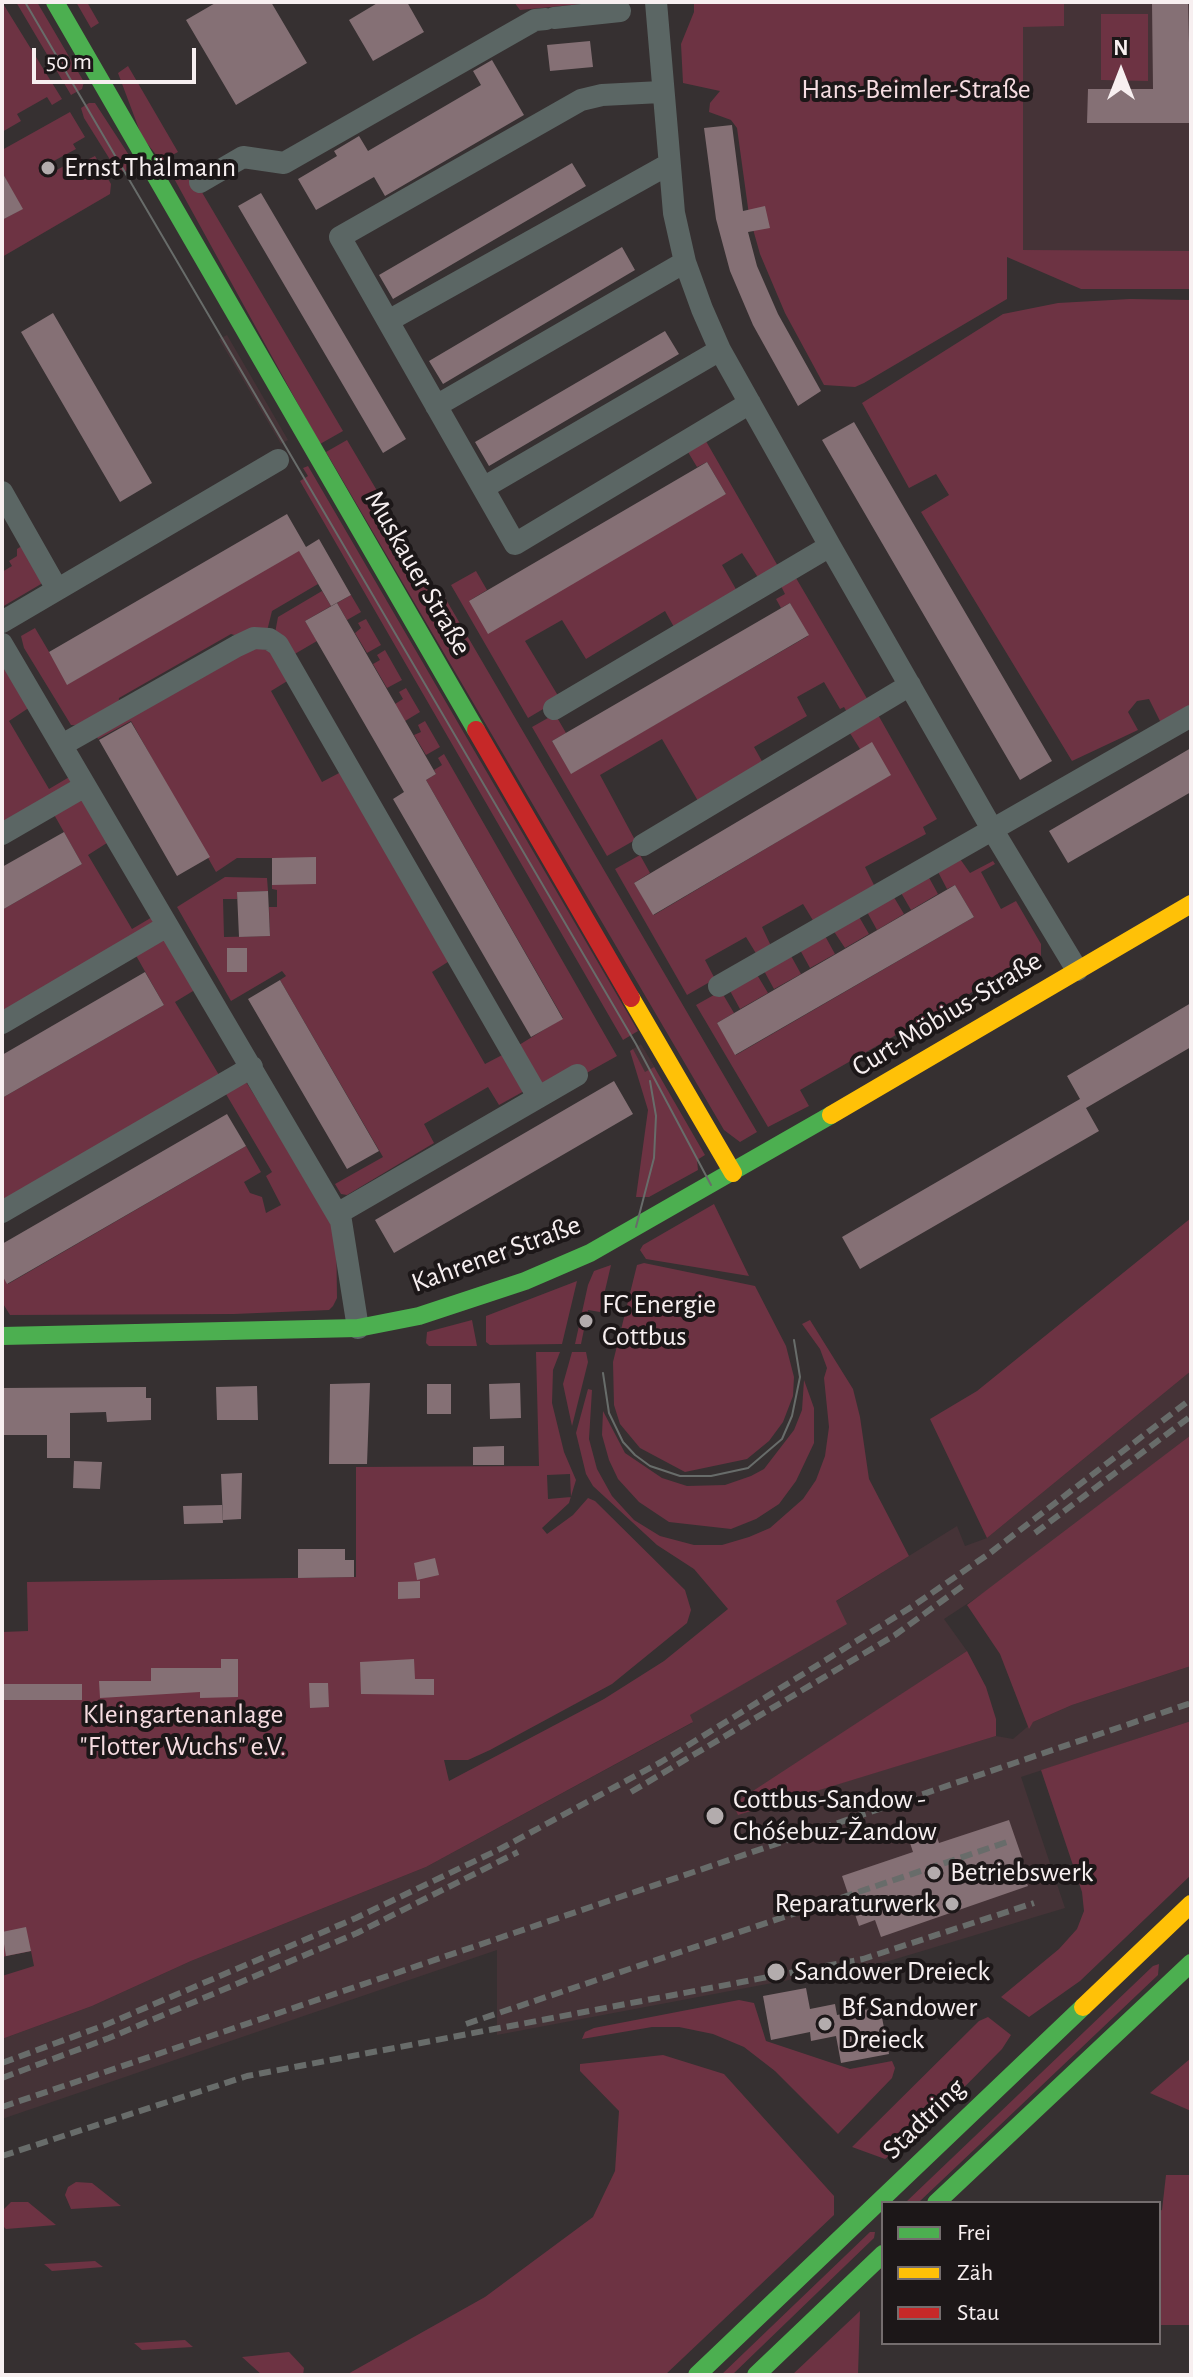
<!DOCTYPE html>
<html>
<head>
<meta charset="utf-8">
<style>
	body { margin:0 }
	#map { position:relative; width:1193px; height:2377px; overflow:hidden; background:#363031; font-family:"Alegreya Sans",sans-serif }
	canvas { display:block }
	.frame { position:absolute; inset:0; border:4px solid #f7eff0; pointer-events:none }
	.legend { position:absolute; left:881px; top:2201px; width:280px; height:144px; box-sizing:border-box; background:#1c1718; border:2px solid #746d6e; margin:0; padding:10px 14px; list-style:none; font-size:24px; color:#f7eff0 }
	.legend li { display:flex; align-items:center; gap:16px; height:40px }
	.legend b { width:40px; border:2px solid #746d6e }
	.north { position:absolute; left:1081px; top:32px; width:80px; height:80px; -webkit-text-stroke:6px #1c1718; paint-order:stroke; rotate:0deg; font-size:22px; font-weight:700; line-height:32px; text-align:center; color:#f7eff0 }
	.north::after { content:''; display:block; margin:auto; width:28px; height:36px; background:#f7eff0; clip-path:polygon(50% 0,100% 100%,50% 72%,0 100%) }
	.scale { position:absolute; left:32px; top:48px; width:164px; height:36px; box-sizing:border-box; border:4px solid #f7eff0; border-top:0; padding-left:10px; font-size:24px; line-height:28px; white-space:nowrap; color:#f7eff0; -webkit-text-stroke:6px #1c1718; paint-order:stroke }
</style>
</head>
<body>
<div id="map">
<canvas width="1193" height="2377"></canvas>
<div class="frame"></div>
<ul class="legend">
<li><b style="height:10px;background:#4caf50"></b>Frei</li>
<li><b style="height:10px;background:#ffc107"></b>Zäh</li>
<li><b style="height:10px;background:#c62828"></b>Stau</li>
</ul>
<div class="north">N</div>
<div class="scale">50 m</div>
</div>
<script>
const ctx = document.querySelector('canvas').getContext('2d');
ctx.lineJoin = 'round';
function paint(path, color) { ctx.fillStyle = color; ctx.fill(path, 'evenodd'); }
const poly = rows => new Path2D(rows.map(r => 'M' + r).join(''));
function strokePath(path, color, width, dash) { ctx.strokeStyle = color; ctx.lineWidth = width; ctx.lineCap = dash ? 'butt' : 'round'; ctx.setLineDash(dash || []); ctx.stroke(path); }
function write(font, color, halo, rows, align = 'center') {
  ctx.font = font + ' "Alegreya Sans",sans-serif'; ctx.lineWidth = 8; ctx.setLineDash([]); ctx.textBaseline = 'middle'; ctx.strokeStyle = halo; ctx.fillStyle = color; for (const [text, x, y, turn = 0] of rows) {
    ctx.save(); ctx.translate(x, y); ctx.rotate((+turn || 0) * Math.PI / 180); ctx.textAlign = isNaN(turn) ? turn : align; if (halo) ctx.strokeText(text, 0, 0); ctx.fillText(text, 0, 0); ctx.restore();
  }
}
const built = poly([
	[1023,2,1191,2,1191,251,1023,251],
	[227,335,288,440,281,444,219,339],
	[641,1044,654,1067,645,1073,633,1049],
	[1191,1371,1191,1435,999,1583,944,1619,967,1651,734,1805,739,1814,996,1736,1013,1739,1033,1722,1072,1705,1191,1666,1191,1721,1021,1777,1065,1908,889,1961,497,2035,497,1950,2,2119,2,2039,92,2006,191,1961,426,1867,692,1723,689,1715,846,1623,835,1602,957,1526,965,1546,987,1538]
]);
const green = poly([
	[2,2,62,99,52,105,47,97,17,114,21,121,2,132],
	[16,2,37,2,84,82,82,89,71,95],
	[76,2,87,2,99,23,91,28],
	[514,2,602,2,520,10],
	[694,2,1064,2,1064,26,1023,27,1023,250,1191,251,1191,289,1081,289,1007,257,1007,299,864,383,855,387,824,385,785,313,760,254,749,215,737,128,731,120,709,112,710,103,720,91,683,83,681,44,694,12],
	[1101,14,1148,14,1148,81,1101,80],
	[128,66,178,152,161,161,142,137,118,73],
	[89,103,95,103,136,166,119,174,84,118,81,108],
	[70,112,85,137,73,144,76,149,50,163,55,171,80,157,83,162,95,156,111,184,110,194,2,257,2,220,22,209,2,172,2,150],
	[190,172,343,431,320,444,171,173],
	[1130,299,1191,300,1191,705,1161,723,1149,699,1137,701,1128,712,1138,730,1072,761,921,512,949,495,936,474,909,488,862,403,1003,314,1058,303],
	[703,436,779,568,759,579,742,553,722,565,737,591,674,627,665,611,586,659,562,620,525,641,560,699,528,718,451,585,476,571,487,590,469,601,726,494,707,462,697,467,685,447],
	[347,440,437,592,441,591,757,1132,740,1142,724,1130,326,452],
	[308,466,638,1031,623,1040,300,481,308,476,303,468],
	[25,544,41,572,41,584,2,607,2,572,12,566,9,561,17,556,17,549],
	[299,550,318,584,272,611,267,631,241,637,231,634,119,698,118,708,85,726,71,725,24,648,21,636,35,628,68,684],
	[796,578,869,702,848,714,844,707,840,709,824,682,797,697,807,716,754,747,763,763,698,801,662,739,600,775,635,840,607,856,532,727,555,714,566,733,552,741,571,773,808,636,790,603,781,608,776,599,785,594,781,586],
	[322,591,331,606,305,621,317,641,293,655,275,633,278,617],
	[351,595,361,612,347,620,337,603],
	[366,619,381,645,367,653,355,633,361,628,358,623],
	[249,646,272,651,289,680,271,691,322,782,341,772,451,960,432,972,485,1064,506,1053,526,1090,499,1105,488,1087,424,1124,434,1143,347,1195,341,1194,335,1184,383,1157,280,980,286,976,282,971,231,1001,177,907,225,877,267,878,268,891,237,892,237,899,223,899,224,937,270,936,269,907,277,907,277,890,272,889,272,885,316,858,237,858,216,872,131,721,98,739,95,733],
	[385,650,402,680,387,688,373,664,380,660,377,655],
	[2,662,30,707,9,721,49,789,71,776,74,780,4,825],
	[406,688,420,712,405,721,395,704,403,699,399,692],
	[877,713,937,819,923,827,926,834,865,867,875,887,814,922,803,904,762,927,771,946,757,955,746,937,705,960,715,979,687,995,615,869,640,855,650,873,634,883,654,915,890,775,860,749,848,730],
	[425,721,440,747,426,755,414,735,421,732,418,725],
	[444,754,617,1056,583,1075,543,1087,519,1045,563,1018,426,780,436,774,434,770,442,765,438,758],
	[82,795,110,841,88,855,132,929,154,916,157,921,2,1015,2,910,82,864,52,811],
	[958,856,970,873,993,861,995,864,981,872,1001,909,1016,901,1041,944,1041,960,1036,971,995,997,986,983,966,996,974,1010,945,1027,936,1012,800,1090,809,1106,768,1127,696,1005,721,991,734,1013,717,1023,736,1055,974,917,955,885,947,889,936,868],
	[927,874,938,894,911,910,900,891],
	[892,894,904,914,877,930,866,910],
	[858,915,869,934,845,948,833,930],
	[824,934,835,954,810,968,799,948],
	[161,935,198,988,175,1002,219,1075,2,1207,2,1098,164,1005,134,952],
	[790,954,801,974,774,989,763,969],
	[756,973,768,993,740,1009,729,989],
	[641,1044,705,1155,697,1160,698,1170,649,1197,636,1197,648,1110,630,1051,633,1049,645,1072,654,1067],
	[243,1077,336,1226,337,1298,333,1306,329,1310,234,1314,10,1315,2,1302,2,1275,8,1284,246,1146,261,1172,244,1182,250,1193,262,1197,266,1213,281,1205,266,1176,272,1172,223,1089],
	[714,1204,749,1276,646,1259,640,1250,643,1245],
	[1191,1218,1191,1371,987,1538,930,1419,977,1391],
	[644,1263,755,1286,786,1346,794,1377,793,1396,783,1422,769,1441,747,1459,685,1472,640,1448,620,1424,614,1405,613,1362,637,1265],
	[611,1265,600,1312,588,1310,581,1344,575,1344,588,1285,594,1271],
	[577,1281,562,1344,490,1345,486,1342,486,1316],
	[472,1320,477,1346,429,1346,426,1343,427,1332],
	[810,1320,853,1389,860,1417,869,1479,909,1556,836,1601,847,1624,690,1715,693,1722,426,1867,191,1961,92,2006,2,2039,2,1976,34,1966,31,1951,2,1957,2,1632,28,1631,27,1582,356,1577,356,1467,539,1466,536,1352,560,1352,553,1370,552,1403,564,1452,576,1480,569,1503,542,1528,547,1534,573,1515,588,1498,595,1501,685,1590,691,1610,687,1623,612,1684,490,1750,468,1760,444,1760,449,1781,604,1699,664,1661,728,1609,694,1569,657,1545,593,1486,586,1474,576,1433,588,1389,592,1390,589,1439,597,1469,612,1496,634,1520,660,1536,694,1545,722,1545,749,1537,770,1528,803,1499,816,1480,825,1456,829,1427,824,1378,827,1368,820,1349,802,1324],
	[570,1474,571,1497,548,1499,547,1475],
	[572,1352,586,1352,588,1362,572,1426,563,1384],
	[804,1380,814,1408,814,1443,796,1481,779,1504,756,1519,731,1529,669,1522,639,1502,618,1479,609,1460,602,1435,603,1411,625,1453,662,1478,687,1486,725,1485,751,1476,764,1469,794,1430,802,1410],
	[1191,1435,1191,1666,1072,1705,1033,1722,1029,1729,1000,1654,967,1605],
	[967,1651,986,1687,996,1719,996,1736,738,1815,733,1804],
	[1191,1721,1191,1875,1080,1981,1029,2017,1001,1997,1059,1949,1077,1929,1084,1911,1082,1892,1041,1770],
	[1159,1964,1158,1975,919,2202,906,2202,1153,1966],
	[739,2000,754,2003,766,2041,850,2069,892,2061,895,2068,892,2078,838,2134,775,2071,744,2047,713,2034,679,2027,652,2027,582,2039,585,2032,594,2028],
	[988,2017,1011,2035,1002,2049,917,2135,885,2159,852,2147,979,2021],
	[663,2055,724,2074,834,2196,834,2215,665,2375,346,2375,485,2297,593,2217,615,2171,619,2111,580,2071,580,2064],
	[1191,2058,1191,2111,1150,2093],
	[1166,2175,1191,2175,1191,2325,1159,2325,1159,2211,1162,2210],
	[76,2182,92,2183,121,2206,71,2209,65,2195,68,2187],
	[11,2202,28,2202,56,2225,6,2229,2,2225,2,2211],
	[870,2232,875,2232,874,2238,732,2375,721,2375],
	[95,2261,103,2267,52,2271,44,2264],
	[860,2311,858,2375,792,2375],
	[185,2340,193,2347,142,2350,134,2343],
	[289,2352,304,2368,303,2375,262,2375,242,2357]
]);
const building = poly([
	[217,2,271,2,307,63,236,105,186,20],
	[379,2,407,2,424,32,373,61,349,20],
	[1152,2,1188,2,1191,123,1087,123,1088,89,1153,89],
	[590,41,593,67,550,71,547,45],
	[492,60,524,115,385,196,374,177,316,210,298,179,337,156,334,151,359,136,368,151,481,85,473,71],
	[732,125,743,211,765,206,770,228,748,232,757,266,778,314,821,391,798,406,753,325,730,271,716,219,704,128],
	[572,163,586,186,393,299,379,275],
	[2,172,23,209,2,220],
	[261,193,406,439,383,453,238,206],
	[622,247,635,270,443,384,429,361],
	[53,313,152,483,120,502,21,332],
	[665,331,679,354,489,466,475,442],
	[854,422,1052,761,1020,780,822,440],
	[707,462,726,494,488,634,469,601],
	[287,514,306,547,319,539,351,595,331,606,299,551,67,685,49,652],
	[337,603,436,774,426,780,563,1019,531,1037,393,799,404,792,305,621],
	[790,603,809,635,571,774,552,741],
	[131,722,210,857,177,876,99,740],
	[872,742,891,775,653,915,634,883],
	[1191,748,1191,792,1068,863,1049,831],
	[64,832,82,864,2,910,2,867],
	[316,857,316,884,272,885,272,858],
	[955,885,974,917,735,1055,717,1023],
	[268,891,270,936,239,937,237,892],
	[227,948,247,948,247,972,227,972],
	[145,972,164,1005,2,1098,2,1055],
	[280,980,379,1151,347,1169,248,999],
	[1191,1003,1191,1047,1086,1108,1099,1131,860,1269,842,1237,1080,1099,1067,1076],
	[614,1081,633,1114,394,1253,375,1220],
	[227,1114,246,1146,7,1284,2,1275,2,1244],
	[370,1383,367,1464,329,1464,330,1384],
	[520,1383,521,1418,490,1419,489,1384],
	[427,1384,451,1384,451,1414,427,1414],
	[257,1386,258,1420,217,1420,216,1387],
	[146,1387,146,1398,151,1398,151,1420,107,1422,106,1412,70,1413,70,1458,47,1458,47,1435,2,1435,2,1388],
	[504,1446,504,1465,473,1465,473,1447],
	[74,1461,102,1462,100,1489,73,1488],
	[242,1473,241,1519,223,1520,221,1474],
	[222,1505,223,1523,184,1524,183,1506],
	[298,1549,345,1549,345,1560,354,1560,354,1577,298,1578],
	[435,1558,439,1575,417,1580,414,1563],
	[420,1581,420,1598,398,1599,398,1582],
	[221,1659,238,1659,238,1697,200,1698,200,1692,100,1698,99,1681,151,1681,151,1668,221,1668],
	[414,1659,415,1679,434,1679,434,1695,361,1694,360,1662],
	[309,1683,328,1683,329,1707,310,1708],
	[2,1684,82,1684,82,1700,2,1700],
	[1009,1820,1026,1869,1022,1871,1028,1886,881,1937,875,1920,859,1926,842,1876,913,1852,909,1840,935,1831,939,1843],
	[26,1927,31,1951,6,1956,2,1932],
	[806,1988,810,2009,835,2004,837,2015,880,2007,889,2054,841,2063,836,2036,811,2041,810,2032,771,2040,763,1996]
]);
const street = poly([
	[656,2,674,213,685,262,702,309,720,350,830,546,992,829,1077,970],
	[554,18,620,11],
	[661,92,602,95,581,100,340,237,515,544,750,403],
	[200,182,243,157,284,163,535,20,546,19],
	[388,321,669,164],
	[436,406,685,262],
	[483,488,720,350],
	[2,492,57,589],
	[2,622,278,460],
	[2,644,341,1221,358,1328],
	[554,709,830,546],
	[62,745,237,646,254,638,269,639,278,645,538,1097],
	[2,834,85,786],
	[643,845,910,685],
	[719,986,1191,716],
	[2,1023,167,926],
	[2,1212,252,1067],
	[337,1214,577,1075]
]);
const fast = poly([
	[55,2,476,730],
	[2,1336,358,1328,419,1316,525,1281,590,1253,831,1115],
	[936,2203,1191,1963],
	[697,2375,1083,2007],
	[756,2375,883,2254]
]);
const slow = poly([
	[631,998,733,1173],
	[831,1115,1191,904],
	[1083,2007,1191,1904]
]);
const jam = poly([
	[476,730,631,998]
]);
const tram = poly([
	[25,2,636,1044,711,1185],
	[636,1227,654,1158,656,1116,650,1081],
	[603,1373,609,1413,623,1442,635,1455,650,1466,680,1476,711,1476,748,1468,782,1439,792,1416,800,1377,794,1340]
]);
const rail = poly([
	[1035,1533,1191,1416],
	[631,1792,895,1635,964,1585],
	[466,2024,1010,1841],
	[2,2063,105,2025,356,1918,500,1849,661,1762,913,1606,990,1553,1191,1399],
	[2,2078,109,2038,357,1933,518,1852],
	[2,2107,1191,1703],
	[2,2156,247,2076,863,1959,1034,1903]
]);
const markers = [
	[48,168,8,"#b3acad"],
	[586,1321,8,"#b3acad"],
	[715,1816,10,"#b3acad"],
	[934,1873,8,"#b3acad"],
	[952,1904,8,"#b3acad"],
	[776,1972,10,"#b3acad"],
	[825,2024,8,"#b3acad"]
];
const parkNames = [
	["Hans-Beimler-Straße",916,90],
	["Kleingartenanlage",183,1715],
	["\"Flotter Wuchs\" e.V.",183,1747]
];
const poiNames = [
	["Ernst Thälmann",64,168],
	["FC Energie",602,1305],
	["Cottbus",602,1337],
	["Cottbus-Sandow -",733,1800],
	["Chóśebuz-Žandow",733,1832],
	["Betriebswerk",950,1873],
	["Reparaturwerk",936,1904,"right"],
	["Sandower Dreieck",794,1972],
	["Bf Sandower",841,2008],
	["Dreieck",841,2040]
];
const streetNames = [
	["Muskauer Straße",418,573,60],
	["Curt-Möbius-Straße",947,1014,-31],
	["Kahrener Straße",496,1254,-20],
	["Stadtring",924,2119,-44]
];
paint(built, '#453337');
paint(green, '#6d3343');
paint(building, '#857075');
strokePath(street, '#5b6664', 22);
strokePath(fast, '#4caf50', 18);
strokePath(slow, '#ffc107', 18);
strokePath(jam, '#c62828', 18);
strokePath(tram, '#686c6a', 2);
strokePath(rail, '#686c6a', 6, [12, 6]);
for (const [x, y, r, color] of markers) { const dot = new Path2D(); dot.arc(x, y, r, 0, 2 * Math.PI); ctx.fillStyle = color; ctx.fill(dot); strokePath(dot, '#1c1718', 3); }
write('28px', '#f6dce1', '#1c1718', parkNames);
write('28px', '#f7eff0', '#1c1718', poiNames, 'left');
write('28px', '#f7eff0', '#1c1718', streetNames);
</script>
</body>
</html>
